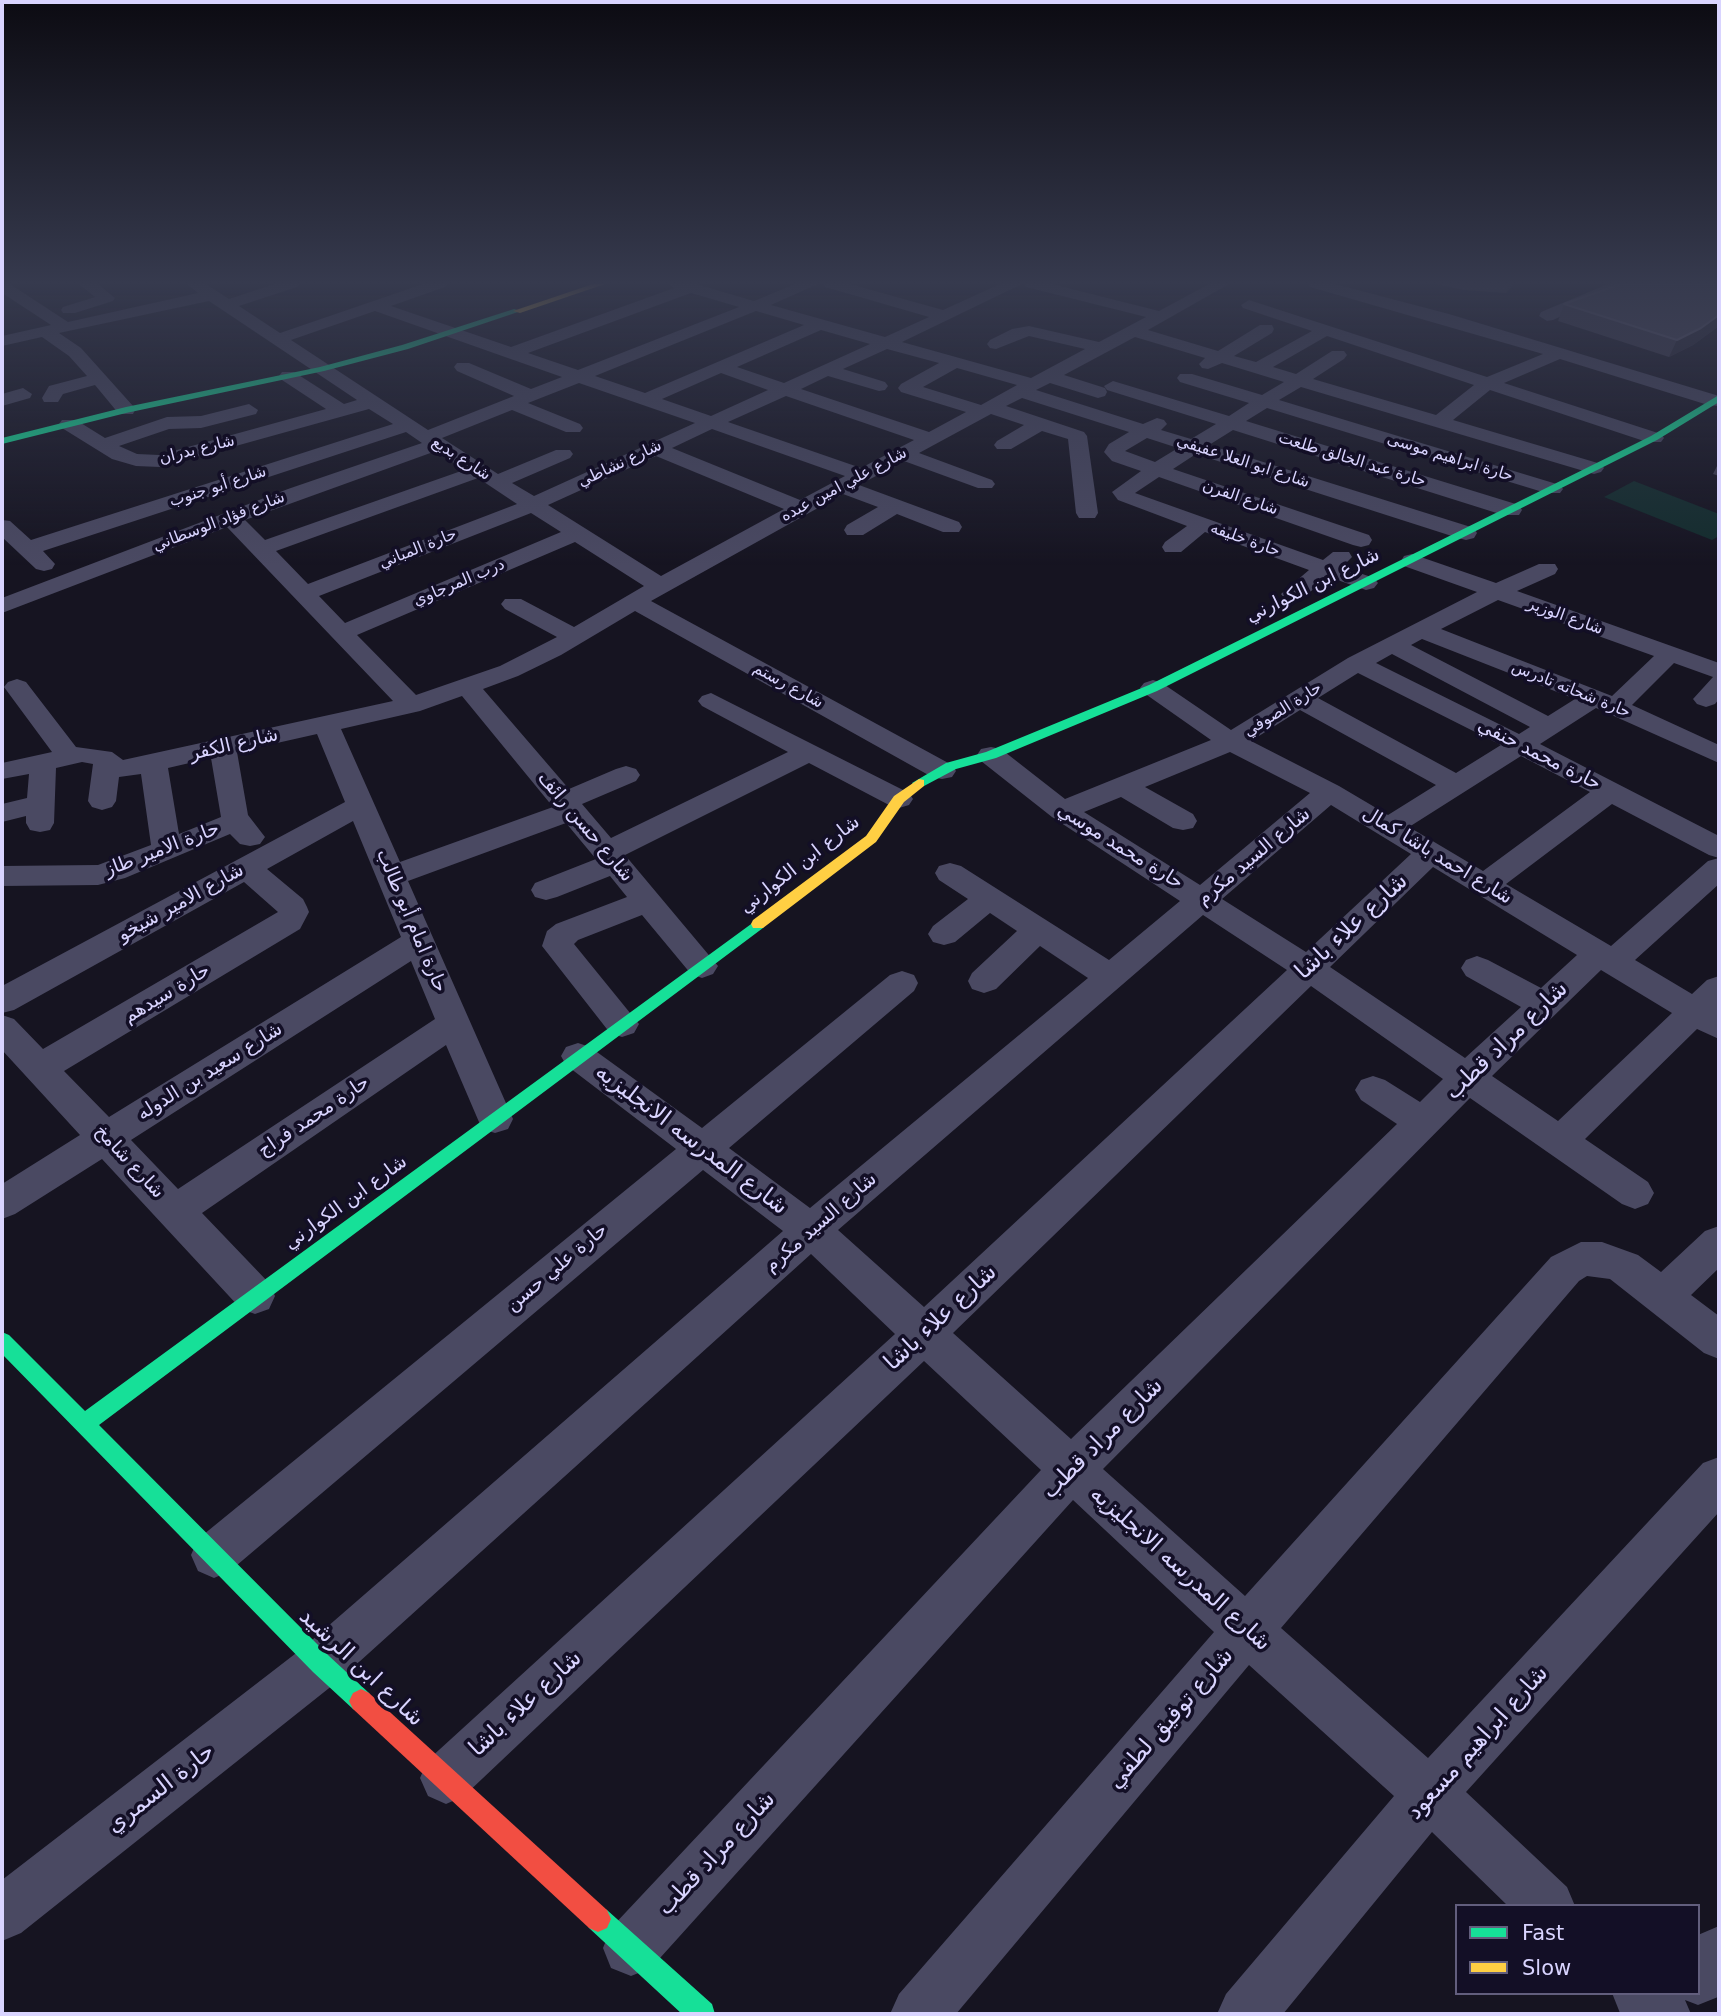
<!DOCTYPE html>
<html>
<head>
<meta charset="utf-8">
<style>
	body { margin:0 }
	#map { position:relative; width:1721px; height:2016px; overflow:hidden; background:#161421; font-family:"DejaVu Sans",sans-serif }
	canvas { display:block }
	.frame { position:absolute; inset:0; border:4px solid #d9d4ff; pointer-events:none }
	.legend { position:absolute; left:1455px; top:1904px; width:245px; height:91px; box-sizing:border-box; background:#130f26; border:2px solid #625e7d; margin:0; padding:9px 12px; list-style:none; font-size:21px; color:#d9d4ff }
	.legend li { display:flex; align-items:center; gap:14px; height:35px }
	.legend b { width:35px; border:2px solid #625e7d }
</style>
</head>
<body>
<div id="map">
<canvas width="1721" height="2016"></canvas>
<div class="frame"></div>
<ul class="legend">
<li><b style="height:9px;background:#16e098"></b>Fast</li>
<li><b style="height:9px;background:#ffcf43"></b>Slow</li>
</ul>
</div>
<script>
const ctx = document.querySelector('canvas').getContext('2d');
ctx.lineJoin = 'round';
function paint(path, color) { ctx.fillStyle = color; ctx.fill(path, 'evenodd'); }
const poly = rows => new Path2D(rows.map(r => 'M' + r).join(''));
function strokePath(path, color, width, dash) { ctx.strokeStyle = color; ctx.lineWidth = width; ctx.lineCap = dash ? 'butt' : 'round'; ctx.setLineDash(dash || []); ctx.stroke(path); }
function write(font, color, halo, rows, align = 'center') {
  ctx.font = font + ' "DejaVu Sans","Noto Naskh Arabic",sans-serif'; ctx.lineWidth = 7; ctx.setLineDash([]); ctx.textBaseline = 'middle'; ctx.strokeStyle = halo; ctx.fillStyle = color; for (const [text, x, y, turn = 0] of rows) {
    ctx.save(); ctx.translate(x, y); ctx.rotate((+turn || 0) * Math.PI / 180); ctx.textAlign = isNaN(turn) ? turn : align; if (halo) ctx.strokeText(text, 0, 0); ctx.fillText(text, 0, 0); ctx.restore();
  }
}
const green = poly([
	[1634,481,1719,514,1719,536,1712,540,1604,497]
]);
const street = poly([
	[2,284,10,284,68,322,198,293,187,284,206,284,229,299,274,284,299,284,297,287,239,306,280,333,423,284,447,284,445,287,391,306,511,347,674,288,669,284,696,284,754,301,795,284,818,284,771,305,885,337,929,317,825,287,823,284,850,284,943,310,1000,284,1022,284,902,342,1031,378,1085,349,1029,336,996,349,990,348,987,344,990,340,1012,329,1029,326,1099,342,1146,317,1026,287,1024,284,1052,284,1159,311,1209,284,1229,284,1148,330,1218,351,1260,325,1272,325,1274,329,1272,333,1234,356,1256,362,1312,331,1243,308,1241,305,1249,300,1487,377,1543,354,1310,287,1308,284,1335,284,1449,314,1719,396,1719,406,1708,405,1560,359,1504,383,1661,434,1664,438,1661,442,1647,442,1490,390,1453,420,1601,464,1604,468,1601,472,1594,474,1301,387,1279,400,1560,485,1563,489,1560,493,1546,493,1267,408,1246,421,1519,505,1522,510,1519,515,1503,515,1233,430,1209,445,1474,528,1477,533,1474,538,1466,540,1458,538,1196,454,1173,469,1369,535,1372,540,1369,545,1361,547,1353,545,1159,477,1135,493,1323,560,1333,552,1349,552,1352,557,1342,567,1374,578,1378,583,1374,588,1366,590,1329,577,1301,599,1293,601,1285,599,1281,594,1309,570,1205,532,1181,552,1165,552,1162,547,1165,542,1187,526,1118,500,1112,492,1141,471,1112,461,1104,452,1109,444,1129,432,1022,398,1006,406,1084,432,1087,436,1098,513,1095,518,1079,518,1076,513,1068,439,1042,431,1011,449,997,449,994,445,997,441,1024,425,991,414,919,453,992,480,995,484,992,488,978,488,904,461,859,485,959,522,962,527,959,532,943,532,897,514,863,535,847,535,844,530,847,525,878,507,843,494,651,601,952,765,956,771,952,777,942,779,932,777,635,611,561,655,518,676,483,689,569,789,616,769,626,766,636,769,640,775,636,781,582,804,611,838,788,752,702,706,698,701,702,696,711,693,909,793,913,799,909,805,899,808,889,805,809,763,625,855,718,966,713,974,702,978,691,974,642,915,578,940,574,944,639,1024,634,1033,622,1037,610,1033,542,946,547,931,556,924,627,897,610,876,557,897,546,900,535,897,531,890,535,883,596,859,566,823,408,881,513,1119,508,1129,495,1133,482,1129,446,1045,202,1213,269,1283,275,1296,269,1309,255,1314,241,1309,102,1159,15,1214,2,1219,2,1184,80,1135,2,1050,2,1015,14,1019,43,1049,278,912,244,882,14,1010,2,1013,2,986,345,802,317,734,237,752,248,815,265,837,260,844,250,846,240,844,230,834,125,878,98,885,2,886,2,866,98,865,151,845,141,774,119,777,116,801,112,807,102,810,92,807,88,801,93,764,82,762,56,768,54,823,50,830,40,832,30,830,26,823,26,816,2,822,2,804,27,798,29,774,2,779,2,763,52,752,4,687,8,682,17,679,26,682,76,747,112,752,123,760,393,701,227,527,2,613,2,598,288,489,422,443,406,432,43,551,55,564,52,569,44,571,36,569,2,537,2,520,10,521,31,540,393,424,369,409,160,467,136,466,112,459,62,428,59,424,62,420,76,420,105,438,167,417,201,416,249,404,258,410,256,414,201,428,169,429,119,446,137,454,159,455,326,409,282,380,279,376,282,372,294,372,344,404,357,400,209,301,59,333,81,348,133,406,135,410,133,414,119,414,95,385,63,394,58,402,44,402,42,398,49,386,87,376,69,356,42,337,2,346,2,336,51,325,2,293,2,284],
	[691,293,739,307,578,370,528,353,691,293],
	[375,311,505,357,562,377,531,389,469,363,457,363,454,367,457,371,514,396,428,430,291,340,375,311],
	[756,311,804,325,645,393,595,376,756,311],
	[821,330,870,344,784,383,737,367,821,330],
	[1327,336,1474,385,1436,415,1313,379,1344,359,1347,355,1344,351,1332,351,1296,374,1273,367,1327,336],
	[1135,337,1205,358,1199,364,1202,368,1208,369,1222,363,1284,382,1262,395,1192,374,1180,374,1177,378,1180,382,1249,403,1229,416,1113,381,1104,386,1107,390,1216,424,1191,439,1161,430,1167,424,1164,420,1157,418,1143,424,1036,390,1050,383,1098,398,1105,396,1107,392,1105,388,1064,375,1135,337],
	[887,349,939,363,901,384,898,388,901,392,966,412,929,432,801,389,828,376,879,391,885,390,888,386,885,382,843,369,887,349],
	[957,368,1017,385,981,405,923,387,957,368],
	[721,373,768,390,711,416,662,399,721,373],
	[579,383,695,423,534,496,512,483,570,458,573,454,570,450,556,450,498,474,442,438,512,410,566,432,580,432,583,428,580,424,528,403,579,383],
	[786,396,914,440,861,468,728,422,786,396],
	[712,429,845,476,800,500,672,448,712,429],
	[1147,438,1178,448,1155,462,1125,451,1147,438],
	[436,451,464,470,265,540,245,520,436,451],
	[656,456,784,509,661,576,548,505,656,456],
	[478,478,517,504,308,584,276,551,478,478],
	[531,513,561,532,345,623,319,596,531,513],
	[575,542,644,586,574,627,521,599,505,599,501,604,505,609,557,637,500,666,416,695,357,635,575,542],
	[462,696,553,807,400,862,341,729,420,711,462,696],
	[211,758,221,817,179,834,168,768,211,758],
	[353,821,401,937,109,1117,64,1071,300,929,309,912,307,907,303,899,267,869,353,821],
	[411,961,435,1019,178,1189,131,1140,411,961],
	[79,284,98,284,115,298,113,301,75,313,63,313,61,310,63,307,95,297,79,284],
	[1608,284,1630,284,1553,320,1547,321,1539,316,1541,312,1608,284],
	[23,388,32,394,30,398,2,406,2,394,23,388],
	[1412,554,1496,583,1539,564,1555,564,1558,569,1555,574,1517,591,1719,663,1719,699,1715,704,1706,707,1697,704,1693,699,1713,677,1674,663,1632,705,1719,745,1719,763,1596,708,1540,744,1719,836,1719,858,1709,855,1612,804,1506,884,1611,946,1708,861,1719,858,1719,884,1635,960,1692,994,1707,980,1719,976,1719,1039,1697,1029,1585,1139,1648,1182,1654,1193,1648,1204,1635,1209,1622,1204,1470,1098,1103,1469,1245,1596,1551,1257,1581,1242,1602,1242,1638,1255,1661,1272,1705,1231,1719,1226,1719,1268,1691,1295,1719,1316,1719,1359,1704,1353,1610,1279,1587,1276,1579,1281,1281,1628,1428,1758,1703,1463,1719,1457,1719,1512,1466,1792,1567,1887,1575,1906,1508,1906,1432,1832,1283,2014,1217,2014,1226,1994,1394,1796,1249,1665,956,2014,890,2014,899,1994,1214,1632,1073,1500,651,1968,631,1976,611,1968,603,1948,611,1928,1041,1470,924,1361,464,1796,446,1804,428,1796,420,1778,428,1760,895,1334,811,1254,338,1681,21,1933,2,1941,2,1880,304,1647,783,1231,703,1170,230,1571,214,1578,198,1571,191,1555,198,1539,676,1149,566,1065,561,1056,566,1047,578,1043,590,1047,702,1128,890,975,902,971,914,975,918,983,914,991,729,1148,810,1208,1088,978,1040,946,996,989,984,993,972,989,968,981,972,973,1017,931,990,913,955,942,944,945,933,942,928,934,933,926,968,899,939,880,935,873,939,866,950,863,961,866,1109,960,1180,901,1052,817,981,761,977,755,981,749,991,747,1001,749,1065,799,1211,740,1144,693,1140,688,1144,683,1153,680,1162,683,1231,730,1348,658,1477,592,1404,566,1401,561,1404,556,1412,554],
	[1498,600,1654,656,1612,696,1441,629,1498,600],
	[1422,639,1575,699,1548,716,1411,645,1422,639],
	[1392,654,1530,727,1519,734,1376,663,1392,654],
	[1358,673,1501,745,1456,773,1318,698,1358,673],
	[1300,710,1436,785,1388,815,1339,786,1251,741,1300,710],
	[1230,752,1310,793,1200,885,1084,812,1121,797,1173,828,1183,830,1193,828,1197,821,1193,814,1145,787,1230,752],
	[1521,756,1590,792,1483,871,1409,827,1521,756],
	[1331,805,1411,854,1306,952,1222,899,1331,805],
	[1433,867,1577,955,1541,988,1488,960,1477,956,1466,960,1461,968,1466,976,1521,1007,1465,1058,1330,967,1433,867],
	[1203,915,1287,970,924,1307,838,1230,1203,915],
	[1601,970,1672,1013,1558,1121,1492,1076,1601,970],
	[1311,986,1443,1079,1420,1102,1385,1080,1373,1076,1361,1080,1355,1090,1361,1100,1397,1124,1071,1439,953,1333,1311,986],
	[1719,1926,1718,1997,1698,2005,1685,2000,1691,2014,1620,2013,1612,1993,1698,1993,1698,1935,1719,1926]
]);
const fast = poly([
	[514,309,521,311,408,349,324,371,126,413,2,444,2,438,126,407,320,367,402,345,514,309],
	[1719,395,1719,402,1657,440,1157,691,996,758,956,769,924,786,914,786,912,783,946,763,986,752,1149,685,1651,436,1719,395],
	[758,919,765,924,763,928,99,1425,329,1656,369,1693,373,1701,369,1709,361,1713,353,1709,313,1672,2,1354,2,1332,9,1335,85,1411,758,919],
	[598,1906,607,1910,712,2004,715,2014,682,2014,589,1928,585,1919,589,1910,598,1906]
]);
const slow = poly([
	[593,284,605,284,520,313,513,311,593,284],
	[919,779,924,780,924,786,904,802,876,842,763,928,753,928,751,924,753,920,866,836,894,796,919,779]
]);
const jam = poly([
	[361,1689,369,1693,607,1910,611,1919,607,1928,598,1932,589,1928,353,1709,349,1701,353,1693,361,1689]
]);
const wall = poly([
	[1437,284,1514,284,1506,293,1464,290],
	[1719,284,1719,326,1693,345,1669,357,1558,321,1564,304],
	[1719,462,1719,476,1713,474]
]);
const shadedWall = poly([
	[1509,284,1514,284,1506,293],
	[1719,315,1719,326,1693,345,1669,357,1677,340]
]);
const building = poly([
	[1621,284,1719,284,1719,315,1701,328,1677,340,1564,304,1621,284]
]);
const farStreetnames = [
	["شارع بدران",197,450,-14],
	["حارة ابراهيم موسى",1450,458,17],
	["شارع بديع",461,459,33],
	["حارة عبد الخالق طلعت",1352,460,17],
	["شارع ابو العلا عفيفي",1243,462,18],
	["شارع نشاطي",620,464,-25],
	["شارع علي امين عبده",844,485,-28],
	["شارع أبو جنوب",218,487,-18],
	["شارع الفرن",1240,498,19],
	["شارع فؤاد الوسطاني",219,522,-21],
	["حارة خليفه",1245,540,20],
	["حارة المباني",418,549,-22],
	["درب المرجاوي",459,583,-23],
	["شارع الوزير",1565,617,20],
	["شارع رستم",788,686,29],
	["حارة شحاته تادرس",1571,690,22],
	["حارة الصوفي",1283,710,-32]
];
const streetNames = [
	["شارع ابن الكوارني",1313,586,-26],
	["شارع الكفر",234,745,-13],
	["حارة محمد حنفي",1539,755,27],
	["شارع حسن رائف",585,827,50],
	["حارة محمد موسي",1120,847,32],
	["حارة الامير طاز",162,850,-21],
	["شارع احمد باشا كمال",1437,856,31],
	["شارع السيد مكرم",1254,857,-40],
	["شارع ابن الكوارني",800,865,-38],
	["شارع الامير شيخو",181,903,-29],
	["حارة امام أبو طالب",411,921,67],
	["حارة سيدهم",167,994,-31],
	["شارع سعيد بن الدوله",210,1072,-32],
	["حارة محمد فراج",314,1117,-34],
	["شارع شامخ",129,1162,47],
	["شارع ابن الكوارني",346,1203,-36],
	["شارع السيد مكرم",821,1223,-41],
	["حارة علي حسن",557,1268,-40]
];
const nearStreetnames = [
	["شارع علاء باشا",1352,927,-43],
	["شارع مراد قطب",1507,1041,-44],
	["شارع المدرسه الانجليزيه",691,1140,37],
	["شارع علاء باشا",941,1318,-43],
	["شارع مراد قطب",1103,1439,-45],
	["شارع المدرسه الانجليزيه",1180,1569,42],
	["شارع ابن الرشيد",361,1668,43],
	["شارع علاء باشا",526,1704,-43],
	["شارع توفيق لطفي",1171,1719,-49],
	["شارع ابراهيم مسعود",1478,1743,-48],
	["حارة السمري",161,1789,-38],
	["شارع مراد قطب",717,1854,-47]
];
paint(green, '#132c2d');
paint(street, '#4a4962');
paint(fast, '#16e098');
paint(slow, '#ffcf43');
paint(jam, '#f24e42');
paint(wall, '#403d50');
paint(shadedWall, '#282635');
paint(building, '#504e63');
strokePath(building, '#66637b', 2);
const sky = ctx.createLinearGradient(0, 0, 0, 566);
sky.addColorStop(0, '#0c0b12');
sky.addColorStop(0.5, '#363a4e');
sky.addColorStop(1, '#363a4e00');
ctx.fillStyle = sky;
ctx.fillRect(0, 0, 1721, 566);
write('16px', '#d9d4ff', '#130f26', farStreetnames);
write('19px', '#d9d4ff', '#130f26', streetNames);
write('23px', '#d9d4ff', '#130f26', nearStreetnames);
</script>
</body>
</html>
